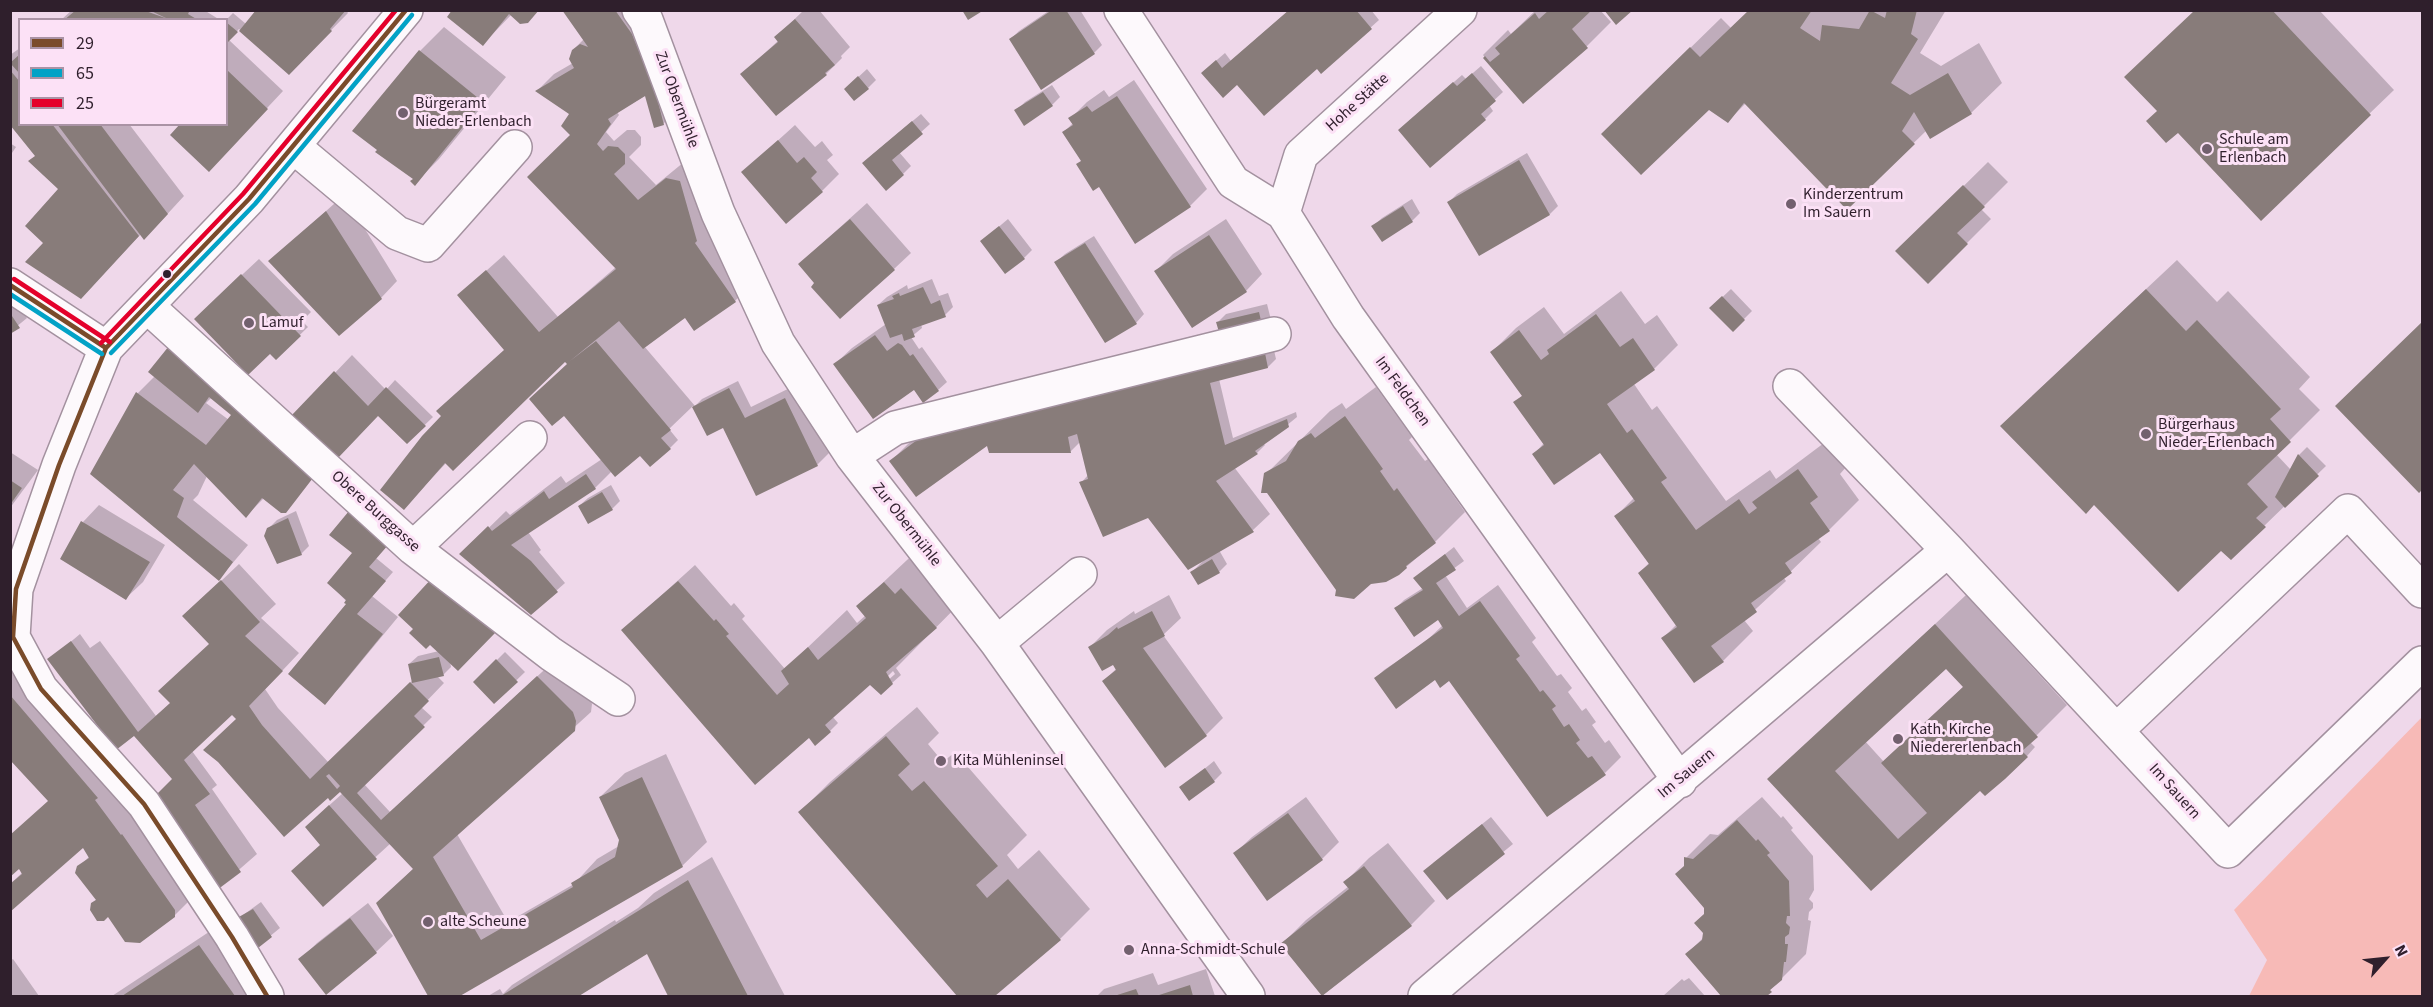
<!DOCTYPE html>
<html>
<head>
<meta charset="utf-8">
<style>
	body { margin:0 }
	#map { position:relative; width:2433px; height:1007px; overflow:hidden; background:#efd8ea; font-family:"Source Sans 3",sans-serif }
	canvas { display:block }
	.frame { position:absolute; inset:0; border:12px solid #2f1f2c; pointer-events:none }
	.legend { position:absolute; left:18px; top:18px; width:210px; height:108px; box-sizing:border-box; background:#fce1f6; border:2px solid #aa93a5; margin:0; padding:8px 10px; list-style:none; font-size:18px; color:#2f1f2c }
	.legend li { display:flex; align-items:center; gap:12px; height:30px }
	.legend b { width:30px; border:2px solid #aa93a5 }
	.north { position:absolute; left:2355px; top:929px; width:60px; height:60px; -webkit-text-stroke:4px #fce1f6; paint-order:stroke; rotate:63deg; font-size:16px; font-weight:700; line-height:24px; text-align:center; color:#2f1f2c }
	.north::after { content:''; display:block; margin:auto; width:21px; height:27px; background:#2f1f2c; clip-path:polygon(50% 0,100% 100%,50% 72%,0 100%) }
</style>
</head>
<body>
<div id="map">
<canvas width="2433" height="1007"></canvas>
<div class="frame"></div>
<ul class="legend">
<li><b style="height:8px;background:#7a4b2a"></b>29</li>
<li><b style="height:8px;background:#02a2c6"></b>65</li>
<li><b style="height:8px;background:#e4002b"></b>25</li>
</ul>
<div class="north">N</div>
</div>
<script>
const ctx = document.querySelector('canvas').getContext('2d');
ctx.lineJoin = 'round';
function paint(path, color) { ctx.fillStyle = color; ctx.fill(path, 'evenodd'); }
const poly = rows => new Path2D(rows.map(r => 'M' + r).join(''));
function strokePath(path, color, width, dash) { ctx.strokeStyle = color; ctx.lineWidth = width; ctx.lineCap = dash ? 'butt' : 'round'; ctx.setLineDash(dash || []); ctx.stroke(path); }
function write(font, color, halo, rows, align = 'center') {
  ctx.font = font + ' "Source Sans 3",sans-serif'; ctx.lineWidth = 6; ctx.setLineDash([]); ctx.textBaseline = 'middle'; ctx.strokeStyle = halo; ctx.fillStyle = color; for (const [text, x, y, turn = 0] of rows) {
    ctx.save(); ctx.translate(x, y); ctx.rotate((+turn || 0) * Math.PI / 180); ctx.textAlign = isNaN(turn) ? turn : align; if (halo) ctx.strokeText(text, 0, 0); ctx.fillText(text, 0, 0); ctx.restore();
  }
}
const green = poly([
	[2422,717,2422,996,2249,996,2267,960,2234,910]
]);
const shadow = poly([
	[72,10,204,10,220,20,61,20],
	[258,10,346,10,348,13,289,73,239,29,229,40,283,91,225,153,226,20,233,13,246,24],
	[454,10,538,10,512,14,483,44],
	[563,10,653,10,672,115,663,124,652,92,617,112,619,115,606,132,614,141,627,130,635,130,641,137,641,145,629,157,656,185,684,162,751,284,735,301,686,316,644,346,695,406,702,399,738,381,751,407,802,382,834,448,817,465,724,426,708,434,693,406,669,429,678,440,670,448,647,451,612,471,595,488,528,532,541,550,539,552,565,583,531,613,462,554,506,511,510,515,561,476,566,483,602,459,565,414,568,363,565,359,447,462,404,508,505,349,459,295,504,255,558,317,616,267,572,135,571,114,537,91,554,74,573,63,573,50,584,39],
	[804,10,819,10,850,47,841,56,842,58,826,74,742,74,779,40,776,37],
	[1050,10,1080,10,1102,45,1094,53,1011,39,1019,31],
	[1289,10,1371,10,1379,20,1321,72,1317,67,1237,83,1211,65,1225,53,1231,61],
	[1536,10,1600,10,1611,22,1587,46,1523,102,1483,55,1508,30,1511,34],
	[1750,10,1946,10,1920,53,1941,66,1979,43,2002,83,1971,113,1931,137,1927,130,1847,208,1746,103,1728,121,1709,108,1637,100,1721,18,1731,28],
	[2196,10,2319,10,2394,90,2261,218,2159,111],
	[444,27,506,77,439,159,415,183,415,179,354,131,420,51],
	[20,48,20,124,129,124,184,196,161,221,141,234,81,297,45,243,70,179,36,155,10,123,10,55],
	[1481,66,1503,92,1489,105,1493,111,1485,119,1408,122,1462,75,1466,79],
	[867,69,876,80,868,88,854,81],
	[1134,80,1207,189,1190,206,1082,160,1064,132,1073,123,1070,119,1087,102,1104,90,1109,97],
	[1052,85,1060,97,1052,105,1016,111,1025,102],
	[921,114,930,124,899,152,911,166,903,174,872,155],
	[795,125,815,147,822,141,833,155,827,160,839,174,822,191,743,172],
	[10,143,16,147,10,156],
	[1527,153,1558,206,1550,214,1479,254,1449,202,1457,194],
	[1988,162,2008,182,1981,209,1991,219,1928,282,1922,227],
	[344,195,397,281,381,298,270,261],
	[1412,199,1420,213,1412,221,1373,226,1382,218],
	[867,203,911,253,894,269,816,284,817,248],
	[1008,219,1032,250,1024,258,982,241],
	[1226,219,1262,274,1246,291,1156,271,1173,254],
	[1094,236,1144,314,1136,323,1056,262,1065,254],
	[259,259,311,312,302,321,308,327,276,358,213,302],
	[2177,260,2217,302,2228,291,2310,377,2299,389,2320,410,2276,454,2291,470,2299,455,2307,447,2326,466,2231,558,2032,396],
	[932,279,939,296,948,293,953,307,945,315,921,324,922,328,911,337,919,349,922,347,947,382,938,390,915,388,835,364,852,348,886,324,878,305,887,297,907,285,908,289],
	[1731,289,1752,311,1733,330,1711,308],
	[1621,291,1645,324,1657,315,1678,345,1654,369,1634,384,1652,410,1657,406,1726,501,1770,470,1776,479,1828,440,1847,466,1840,474,1859,500,1829,530,1818,538,1821,542,1784,578,1786,581,1744,620,1753,631,1723,661,1663,638,1677,624,1639,573,1650,562,1616,516,1634,498,1600,451,1534,454,1544,443,1515,402,1523,395,1492,352,1516,328,1544,307,1564,334],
	[12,295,27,318,10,332,10,296],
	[1267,304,1271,320,1222,338,1218,322,1226,314],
	[2422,323,2422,488,2419,491,2361,382],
	[1273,346,1276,359,1268,367,1219,379,1233,438,1296,412,1297,417,1264,444,1265,445,1257,453,1234,467,1270,514,1253,530,1219,550,1227,564,1219,572,1192,572,1205,559,1149,516,1081,483,1088,475,1080,442,1071,451,987,443,891,461,908,444,947,416],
	[352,355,386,390,395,380,433,417,407,442,378,414,323,465,286,511,264,498,246,516,207,476,198,495,193,500,248,545,219,579,92,474,138,393,155,376,292,418],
	[212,397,239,407,229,420,206,403],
	[1376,387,1412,437,1409,440,1425,461,1428,459,1465,512,1435,542,1398,574,1337,589,1266,474,1330,411,1342,403,1346,409],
	[10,452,38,470,10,508],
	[611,485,620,501,612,509,579,506,588,498],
	[99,505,165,545,143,582,126,598,83,522],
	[296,511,309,546,301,554,268,529,277,520],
	[923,545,974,589,896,668,901,675,892,683,881,693,870,683,832,716,838,723,830,731,809,736,623,630,695,565,731,606,734,603,745,616,742,619,785,669,847,610,857,623,866,615,858,606],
	[893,671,895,674,886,682,884,680],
	[1454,547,1464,561,1445,575,1467,608,1498,585,1536,638,1532,642,1557,676,1561,674,1572,688,1568,692,1582,711,1586,708,1596,722,1592,725,1605,743,1609,740,1621,757,1605,773,1449,679,1376,678,1384,670,1423,644,1443,625,1438,618,1396,608,1404,600,1423,588,1415,578],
	[376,558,393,572,372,596,398,617,341,686,325,702,349,604,329,583],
	[239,564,276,604,261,618,299,653,265,689,278,708,329,763,413,680,409,664,418,656,439,651,430,643,411,633,511,616,458,669,450,661,451,667,443,675,437,676,444,683,421,707,432,717,364,784,390,812,555,660,589,695,592,704,591,712,457,834,508,922,574,884,597,859,619,846,620,840,600,797,625,773,666,754,707,842,682,866,457,996,430,996,378,904,414,868,391,843,323,905,322,844,324,810,343,793,340,790,330,799,232,713,192,751,217,785,212,789,257,854,218,888,174,779,134,734,49,660,80,634,90,648,100,641,156,716,172,702,210,643,201,600],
	[1169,595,1181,618,1163,635,1223,718,1206,735,1104,681,1117,668,1114,663,1090,647,1107,630,1134,611,1135,614],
	[1966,595,2067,705,2030,742,2035,747,2027,756,1985,794,1988,781,1871,889,1770,779],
	[1946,666,1964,686,1884,762,1865,741],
	[505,652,525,672,494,702,475,682],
	[10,664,98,762,191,899,174,916,108,915,92,903,97,899,78,867,90,856,84,845,10,884,23,872,50,800,10,758],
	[917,707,939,733,928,744,943,762,955,752,1027,835,1007,855,1018,869,1039,850,1090,909,1060,939,993,996,959,996,800,812,830,782],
	[1214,761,1222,773,1214,781,1181,788],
	[1306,797,1339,842,1322,859,1235,853,1252,837],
	[1762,797,1781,818,1783,816,1793,828,1791,830,1813,856,1814,890,1809,899,1813,903,1813,908,1809,912,1808,920,1811,921,1806,954,1764,996,1723,996,1687,954,1704,937,1706,908,1686,865,1686,858,1710,834,1718,835],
	[1491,817,1513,844,1447,898,1433,863],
	[1388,843,1435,901,1411,925,1323,995,1282,944,1306,920,1349,886,1345,882,1369,858],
	[712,857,785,996,670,996,647,952,576,996,488,996,500,989,503,994,512,985,615,920,616,922,638,908,654,893],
	[261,902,280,928,258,946,239,918],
	[368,903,393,936,376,952,300,960,317,943],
	[224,922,248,957,233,974,249,996,112,996],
	[13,959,39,996,10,996,10,961],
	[1206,969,1215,996,1097,996,1104,989,1153,973,1158,985],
	[1689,978,1705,996,1663,996,1682,979,1684,981]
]);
const building = poly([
	[76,10,143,10,168,19,64,20],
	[149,10,190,10,188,14,198,20,170,20],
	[256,10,346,10,330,29,332,31,289,75,239,31],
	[452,10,539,10,528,23,520,24,509,14,483,46,447,17],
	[562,10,615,10,632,34,655,90,664,125,654,128,645,96,608,119,611,124,597,144,603,151,608,146,618,147,625,154,625,164,614,174,638,200,666,178,680,181,697,241,695,243,736,302,694,331,685,318,643,349,619,321,570,361,596,341,671,430,661,438,671,449,650,467,640,456,615,477,564,416,552,426,529,399,567,364,565,362,453,471,445,463,404,510,380,490,422,436,441,416,436,411,504,350,457,295,486,270,539,332,616,269,527,177,570,135,561,126,569,114,535,91,574,68,569,59,572,50,580,44,588,47],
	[962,10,984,10,968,20],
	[1052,10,1066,10,1095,54,1041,90,1009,39],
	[1289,10,1356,10,1372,29,1321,74,1317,69,1264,116,1237,85,1223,98,1201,73,1216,60,1222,68],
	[1549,10,1592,10,1572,29,1588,48,1523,104,1483,58,1485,56,1490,62,1500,54,1495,48,1535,13,1539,19],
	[1604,10,1633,10,1616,25],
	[1749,10,1812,10,1800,28,1820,41,1822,25,1859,29,1870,10,1885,18,1887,10,1917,10,1911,34,1918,39,1891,83,1910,95,1948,73,1972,114,1930,139,1914,112,1902,131,1915,144,1847,210,1744,103,1728,123,1709,110,1641,175,1601,134,1690,47,1700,57],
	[2195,10,2272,10,2371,115,2261,221,2178,133,2166,143,2146,121,2157,111,2124,77],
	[795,19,835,65,825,73,827,75,776,116,740,74,778,42,774,37],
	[226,22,238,32,226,44],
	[419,50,483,102,415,186,410,181,413,179,375,152,377,150,352,131],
	[20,54,20,74,10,63],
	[226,69,268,109,209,172,170,135,180,124,226,124],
	[10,70,20,82,20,124,52,124,139,236,81,299,25,262,43,243,25,226,58,189,28,161,35,156,10,125],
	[1472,73,1496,101,1481,114,1486,120,1430,168,1398,130,1453,82,1457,86],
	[858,76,869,89,854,101,844,89],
	[1043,92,1053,106,1024,126,1014,110],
	[1117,96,1191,207,1135,244,1099,187,1093,191,1076,164,1081,161,1062,132,1073,125,1068,118,1087,106,1092,112],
	[912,121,923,134,892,160,904,175,886,191,862,163],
	[57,124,100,124,168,214,144,240],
	[778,140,797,163,804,157,817,172,811,178,823,192,786,224,741,172],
	[1519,160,1550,215,1479,256,1447,202],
	[1963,185,1985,207,1957,233,1968,244,1928,284,1895,251],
	[1403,206,1413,222,1382,242,1371,226],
	[326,211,382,299,339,336,268,261],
	[850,219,895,270,840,319,811,287,814,283,798,264],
	[999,226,1025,259,1005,274,980,241],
	[1209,235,1247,292,1192,328,1154,271],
	[1085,243,1137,324,1105,343,1054,262],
	[241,274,301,336,276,360,270,354,248,375,194,319],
	[923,287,931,304,940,300,946,317,912,329,915,337,904,341,902,334,890,338,877,305,894,299,892,296,899,293,900,296],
	[2146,289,2186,331,2197,320,2281,409,2270,419,2291,442,2247,484,2268,507,2256,518,2266,527,2231,560,2221,551,2178,592,2094,505,2086,514,2000,426],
	[1722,296,1745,320,1733,332,1709,308],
	[1259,312,1263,329,1221,339,1216,322],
	[10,313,20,328,10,334],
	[1596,314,1620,347,1633,338,1655,370,1607,404,1627,433,1632,429,1667,478,1661,482,1696,530,1739,499,1749,514,1757,508,1752,502,1798,469,1818,497,1810,503,1830,531,1785,563,1792,573,1751,603,1757,612,1711,646,1724,662,1694,683,1661,638,1677,627,1638,573,1649,564,1614,516,1635,501,1600,453,1554,485,1532,454,1544,445,1513,402,1522,396,1490,352,1519,330,1541,360,1549,354,1547,350],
	[2422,322,2422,490,2419,493,2335,406],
	[875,335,887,351,898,343,902,345,910,356,913,354,939,391,923,403,914,390,873,419,833,364],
	[169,346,316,474,286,513,281,513,262,498,246,518,194,464,173,490,184,498,177,517,233,562,219,581,90,474,136,392,206,445,231,415,209,397,198,413,148,372],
	[1265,353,1268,368,1210,383,1225,445,1287,419,1289,427,1255,451,1258,454,1216,481,1254,532,1188,570,1148,518,1103,537,1079,482,1088,479,1077,434,1068,437,1071,453,989,453,987,446,916,497,889,461,929,431,1205,364,1206,368],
	[334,371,368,406,386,387,426,426,407,444,378,416,338,458,291,416],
	[729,388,745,418,785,398,818,466,756,496,723,428,707,436,692,407],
	[1345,416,1383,469,1380,471,1394,491,1397,488,1436,543,1406,566,1407,568,1399,575,1386,582,1371,584,1354,599,1335,596,1336,590,1267,493,1261,493,1264,473,1286,461,1298,441,1311,433,1315,438],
	[2298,454,2319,476,2285,508,2275,497],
	[586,474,596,489,511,545,531,561,558,592,531,615,459,554,488,526,492,531,544,491,549,499],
	[10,480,22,488,10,505],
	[602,492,613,510,588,524,578,506],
	[349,511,389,544,369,567,386,581,357,614,383,634,325,705,288,674,346,604,344,603,346,600,327,583,352,553,329,535],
	[288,518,302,555,277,564,264,536,267,528],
	[81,521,150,562,126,600,60,559],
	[1445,554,1456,570,1436,583,1459,616,1480,601,1520,656,1516,659,1528,675,1540,692,1543,690,1556,706,1552,709,1564,727,1569,724,1580,740,1576,743,1588,758,1592,756,1606,775,1547,817,1449,681,1440,688,1435,680,1396,709,1374,678,1443,628,1438,620,1414,637,1394,608,1423,590,1413,578],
	[1212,559,1220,573,1198,585,1190,572],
	[433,577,495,633,458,671,430,645,426,649,409,633,413,629,398,615],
	[221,580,260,622,245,636,283,671,249,706,262,725,310,779,410,682,429,701,414,716,425,727,357,793,381,820,537,676,573,712,576,721,575,731,433,857,481,940,573,887,571,883,615,857,619,840,599,797,642,777,683,867,460,996,428,996,376,903,413,869,340,792,330,801,328,798,284,837,218,762,203,750,236,719,232,715,184,760,210,794,195,805,241,872,217,890,153,798,172,779,134,736,116,750,47,659,71,641,138,732,170,703,158,691,209,644,182,616],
	[329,774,340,786,337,789,326,776],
	[678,581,714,621,716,619,729,634,726,636,777,695,789,684,781,671,808,647,818,660,866,618,856,606,884,582,895,594,901,588,937,628,886,672,893,684,881,695,870,685,825,725,831,732,815,746,809,738,755,785,621,630],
	[1152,611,1165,636,1143,648,1207,736,1165,768,1102,681,1116,670,1113,665,1102,671,1088,647,1108,635,1117,627,1118,629],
	[1935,624,2038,737,2022,751,2028,757,2005,779,1985,796,1980,791,1871,891,1767,779],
	[1946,669,1963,687,1881,763,1927,813,1898,839,1835,771],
	[439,657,444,676,412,683,408,664],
	[496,659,518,682,494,704,473,682],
	[10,695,98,798,95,800,121,835,122,834,175,910,175,917,140,943,125,942,108,917,104,921,97,921,90,910,91,903,96,900,75,873,77,866,89,858,83,848,10,912,10,884,22,874,19,869,10,877,10,835,48,801,10,760],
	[886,736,910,764,898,775,912,791,924,781,998,866,976,885,987,898,1008,879,1061,940,995,996,957,996,798,812],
	[1205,768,1215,782,1189,801,1179,787],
	[329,805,377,859,323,907,291,871,320,845,305,827],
	[1288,813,1323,860,1267,901,1233,853],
	[1737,820,1756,841,1758,839,1770,853,1767,855,1789,881,1790,916,1787,916,1786,923,1790,927,1789,934,1785,937,1785,944,1788,944,1786,962,1784,962,1782,980,1770,990,1772,992,1767,996,1721,996,1685,954,1702,940,1703,933,1694,923,1704,914,1704,908,1675,874,1684,866,1684,857,1693,859],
	[1482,824,1505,854,1447,900,1423,871],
	[1364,866,1412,926,1322,996,1280,944,1349,889,1343,882],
	[688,880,748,996,668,996,647,954,579,996,501,996],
	[253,909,272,937,258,948,237,918],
	[350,918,377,953,326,995,298,959],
	[199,945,235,996,122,996],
	[1190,985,1193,996,1156,996],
	[1136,989,1139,996,1114,996]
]);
const minor = poly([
	[639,10,646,20,718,213,778,343,852,456,997,643,1248,996],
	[1121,10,1233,182,1283,213,1348,317,1680,781],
	[293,146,397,233,428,245,515,147],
	[1283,213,1301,155,1460,10],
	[10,285,106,348],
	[147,306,413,548,551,654,618,699],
	[1790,386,1948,550,2228,851,2422,663],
	[852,456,895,428,1274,334],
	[413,548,530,438],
	[997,643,1080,574],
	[2117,730,2348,511,2422,591],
	[267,996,232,937,144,804,41,689,13,637,16,589,59,465,106,348,249,199,406,10],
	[1425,996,1948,550]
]);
const bus1 = poly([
	[10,285,106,348],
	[267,996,232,937,144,804,41,689,13,637,16,589,59,465,106,348,249,199,406,10]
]);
const bus2 = poly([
	[10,294,102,354],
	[111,353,255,204,412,15]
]);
const bus3 = poly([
	[14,279,110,342],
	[101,343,243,194,396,10]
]);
const markers = [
	[403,113,6,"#72606e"],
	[2207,149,6,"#72606e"],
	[1791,204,6,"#72606e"],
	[167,274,5,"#2f1f2c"],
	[249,323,6,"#72606e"],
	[2146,434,6,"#72606e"],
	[1898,739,6,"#72606e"],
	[941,761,6,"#72606e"],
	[428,922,6,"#72606e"],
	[1129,950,6,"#72606e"]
];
const streetNames = [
	["Zur Obermühle",676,100,70],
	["Hohe Stätte",1358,103,-42],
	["Im Feldchen",1402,392,54],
	["Obere Burggasse",375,512,42],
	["Zur Obermühle",906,525,52],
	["Im Sauern",1687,774,-40],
	["Im Sauern",2174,792,48]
];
const poiNames = [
	["Bürgeramt",415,104],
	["Nieder-Erlenbach",415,122],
	["Schule am",2219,140],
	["Erlenbach",2219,158],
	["Kinderzentrum",1803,195],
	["Im Sauern",1803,213],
	["Lamuf",261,323],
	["Bürgerhaus",2158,425],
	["Nieder-Erlenbach",2158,443],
	["Kath. Kirche",1910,730],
	["Niedererlenbach",1910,748],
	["Kita Mühleninsel",953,761],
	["alte Scheune",440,922],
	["Anna-Schmidt-Schule",1141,950]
];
paint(green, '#f7bab7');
paint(shadow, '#0003');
paint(building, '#887c7a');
strokePath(minor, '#a3919f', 36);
strokePath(minor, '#fdf9fc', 33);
strokePath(bus1, '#7a4b2a', 4.5);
strokePath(bus2, '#02a2c6', 4.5);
strokePath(bus3, '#e4002b', 4.5);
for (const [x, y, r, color] of markers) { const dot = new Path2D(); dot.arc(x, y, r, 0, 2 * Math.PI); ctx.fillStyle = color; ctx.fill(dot); strokePath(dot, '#fce1f6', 2); }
write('16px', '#2f1f2c', '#fce1f6', streetNames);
write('16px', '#2f1f2c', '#fce1f6', poiNames, 'left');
</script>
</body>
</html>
